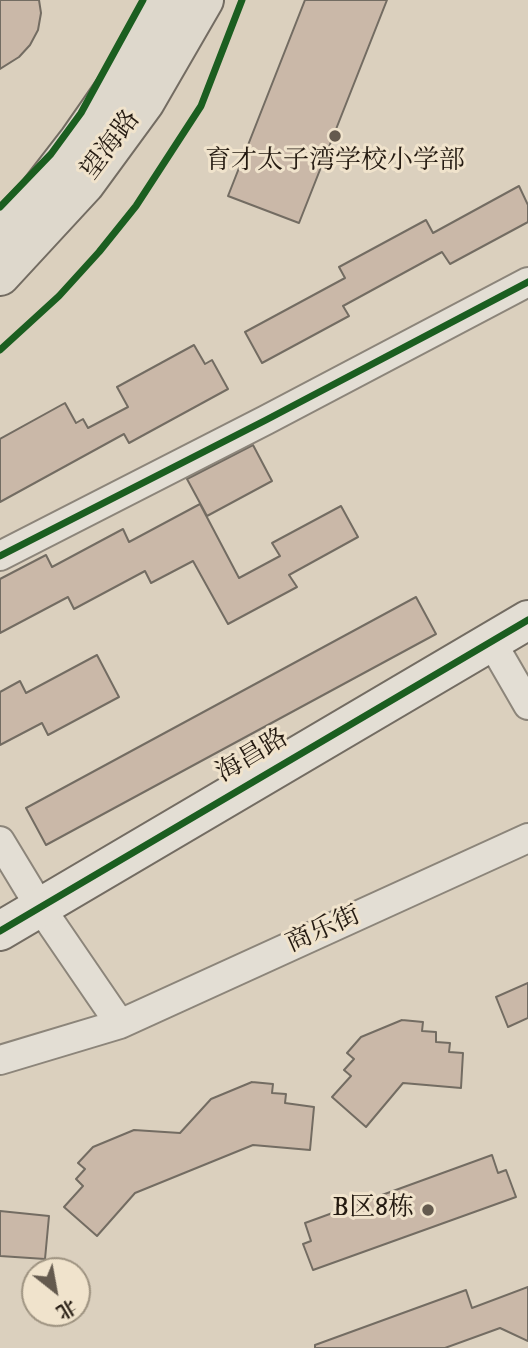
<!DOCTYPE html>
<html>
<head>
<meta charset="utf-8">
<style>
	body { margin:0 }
	#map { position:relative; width:528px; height:1348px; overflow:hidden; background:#dbd0be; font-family:"IM FELL DW Pica","Noto Serif SC",serif }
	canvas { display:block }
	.north { position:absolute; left:21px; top:1257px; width:70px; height:70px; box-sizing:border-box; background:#f0e3cc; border:2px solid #9e9381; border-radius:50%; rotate:149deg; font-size:19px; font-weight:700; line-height:28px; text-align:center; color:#241a11 }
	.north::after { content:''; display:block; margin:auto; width:24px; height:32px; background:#645a4e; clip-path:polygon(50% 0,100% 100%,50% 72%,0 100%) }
</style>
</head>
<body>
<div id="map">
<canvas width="528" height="1348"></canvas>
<div class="north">北</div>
</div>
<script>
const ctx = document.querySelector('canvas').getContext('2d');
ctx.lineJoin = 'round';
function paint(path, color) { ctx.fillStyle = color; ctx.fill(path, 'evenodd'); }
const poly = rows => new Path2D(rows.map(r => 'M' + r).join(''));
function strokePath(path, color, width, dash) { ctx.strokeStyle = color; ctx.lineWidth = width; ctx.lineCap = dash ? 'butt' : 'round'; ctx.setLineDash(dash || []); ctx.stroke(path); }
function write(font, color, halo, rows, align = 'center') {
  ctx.font = font + ' "IM FELL DW Pica","Noto Serif SC",serif'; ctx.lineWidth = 6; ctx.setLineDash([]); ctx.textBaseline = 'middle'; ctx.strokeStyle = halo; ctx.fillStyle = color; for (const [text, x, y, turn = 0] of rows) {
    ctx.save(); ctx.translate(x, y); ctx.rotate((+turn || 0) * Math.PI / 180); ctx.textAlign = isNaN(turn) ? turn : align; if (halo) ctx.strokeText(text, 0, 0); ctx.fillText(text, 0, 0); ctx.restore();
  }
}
const building = poly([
	[0,0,39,0,41,13,38,30,30,45,19,57,0,69,0,0],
	[305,0,387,0,299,223,228,196,305,0],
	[519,186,528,205,528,222,450,264,442,252,343,306,349,316,262,363,245,332,345,278,339,267,426,220,433,233,519,186],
	[194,345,205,364,212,360,228,389,129,443,124,434,0,502,0,439,65,403,76,423,83,419,88,428,128,407,117,387,194,345],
	[253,445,272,481,207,516,187,479,253,445],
	[200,504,239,578,280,556,272,543,341,506,358,537,289,575,297,587,228,624,193,561,151,583,145,571,74,609,68,597,0,633,0,579,46,555,52,567,123,529,129,542,200,504],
	[416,597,436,634,46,845,26,808,416,597],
	[97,655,119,697,48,735,42,723,0,745,0,692,20,681,26,693,97,655],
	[528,983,528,1018,508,1027,496,997,528,983],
	[402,1020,423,1022,422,1031,436,1032,436,1042,450,1043,449,1052,463,1053,461,1088,403,1083,366,1127,332,1097,351,1076,344,1070,354,1059,347,1053,361,1037,402,1020],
	[252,1082,273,1084,272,1093,286,1094,285,1103,314,1107,310,1150,253,1145,135,1193,97,1236,64,1207,83,1186,76,1179,85,1169,78,1163,93,1147,134,1130,180,1133,211,1099,252,1082],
	[492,1155,498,1173,506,1170,516,1197,313,1270,303,1244,311,1241,305,1223,492,1155],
	[0,1211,49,1216,45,1259,0,1256,0,1211],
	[528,1287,528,1341,500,1328,445,1348,315,1348,315,1345,466,1290,472,1308,528,1287]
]);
const street = poly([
	[0,556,266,420,528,282],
	[491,641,528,705],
	[0,841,40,907,120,1024],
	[0,1060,120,1024,528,838]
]);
const secondary = poly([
	[0,931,528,620]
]);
const primary = poly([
	[0,232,35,197,79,140,127,71,165,0],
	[0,276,85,184,145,102,204,0]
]);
const cycleway = poly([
	[0,207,51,154,81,113,143,0],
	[0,350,59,296,99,252,136,206,201,106,242,0],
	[0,556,266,420,528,282],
	[0,931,528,620]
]);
const markers = [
	[335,136,7,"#645a4e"],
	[428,1210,7,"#645a4e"]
];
const streetNames = [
	["望海路",112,146,-53],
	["海昌路",253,757,-31],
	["商乐街",324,931,-24]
];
const poiNames = [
	["育才太子湾学校小学部",335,163],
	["B区8栋",414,1210,"right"]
];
paint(building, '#cab8a8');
strokePath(building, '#736c62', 2);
strokePath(street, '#8c857a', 32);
strokePath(secondary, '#736c62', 42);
strokePath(primary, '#736c62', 42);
strokePath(street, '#e3ded4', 28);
strokePath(secondary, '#e3ded4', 38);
strokePath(primary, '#ded8cc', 38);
strokePath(cycleway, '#1b5e20', 7);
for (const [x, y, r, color] of markers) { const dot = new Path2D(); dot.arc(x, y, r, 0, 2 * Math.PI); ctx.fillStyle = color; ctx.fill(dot); strokePath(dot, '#f0e3cc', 2.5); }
write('26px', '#241a11', '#f0e3cc', streetNames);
write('26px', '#241a11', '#f0e3cc', poiNames);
</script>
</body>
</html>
